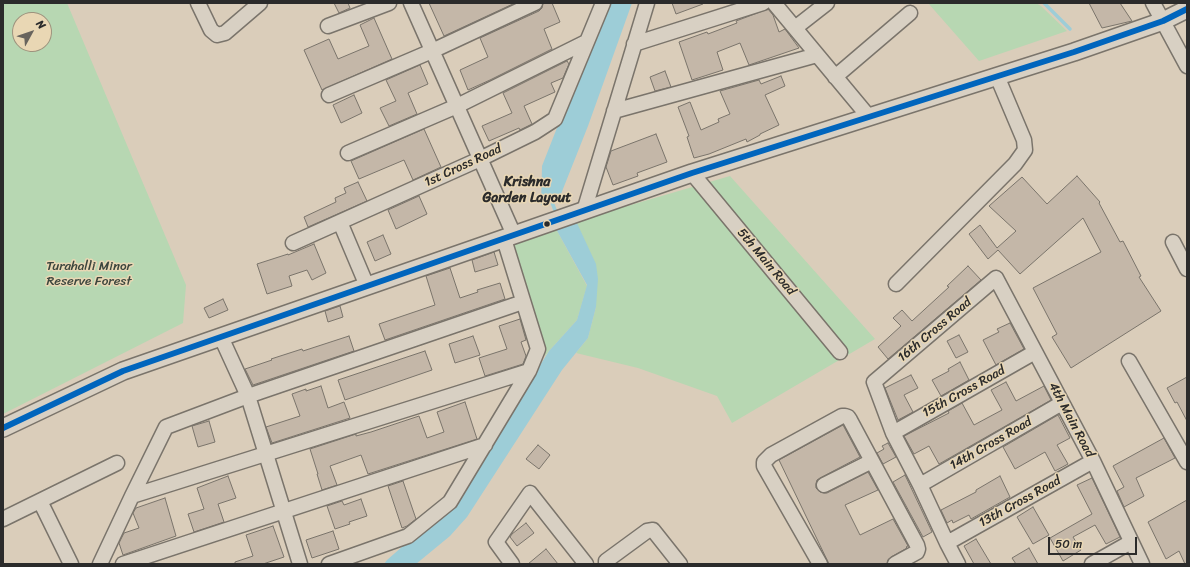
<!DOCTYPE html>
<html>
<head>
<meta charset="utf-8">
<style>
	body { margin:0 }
	#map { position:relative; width:1190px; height:567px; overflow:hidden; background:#dacdba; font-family:Sriracha,sans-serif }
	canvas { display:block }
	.frame { position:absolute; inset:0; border:4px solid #2b2b2b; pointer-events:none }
	.north { position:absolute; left:12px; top:12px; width:40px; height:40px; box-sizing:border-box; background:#e9d7b4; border:1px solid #9d927d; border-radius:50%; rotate:50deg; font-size:11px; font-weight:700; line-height:16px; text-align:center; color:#2b2b2b }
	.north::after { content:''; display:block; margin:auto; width:14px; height:18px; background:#68645d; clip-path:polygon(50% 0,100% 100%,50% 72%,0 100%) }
	.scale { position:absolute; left:1048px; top:537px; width:89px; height:18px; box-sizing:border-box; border:2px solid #2b2b2b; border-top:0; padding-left:5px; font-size:12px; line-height:14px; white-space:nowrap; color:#2b2b2b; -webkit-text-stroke:3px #e9d7b4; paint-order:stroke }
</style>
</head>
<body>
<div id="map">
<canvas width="1190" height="567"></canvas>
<div class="frame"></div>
<div class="north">N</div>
<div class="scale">50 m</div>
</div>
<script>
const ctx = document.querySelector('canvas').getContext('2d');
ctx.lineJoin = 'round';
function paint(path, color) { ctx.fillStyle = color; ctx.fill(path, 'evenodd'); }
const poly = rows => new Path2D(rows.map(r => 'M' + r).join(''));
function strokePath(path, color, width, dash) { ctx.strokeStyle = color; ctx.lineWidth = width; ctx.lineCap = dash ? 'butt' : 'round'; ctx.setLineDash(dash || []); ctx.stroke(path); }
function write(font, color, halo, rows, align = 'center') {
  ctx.font = font + ' Sriracha,sans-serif'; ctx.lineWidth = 3; ctx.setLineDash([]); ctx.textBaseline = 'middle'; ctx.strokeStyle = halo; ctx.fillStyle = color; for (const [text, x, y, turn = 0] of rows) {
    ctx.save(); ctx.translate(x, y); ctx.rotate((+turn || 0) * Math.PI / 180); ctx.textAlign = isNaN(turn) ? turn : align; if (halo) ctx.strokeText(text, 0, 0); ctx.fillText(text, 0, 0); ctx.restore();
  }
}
const green = poly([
	[3,3,67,3,186,285,183,323,3,414],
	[20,20,44,20,44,44,20,44],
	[928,3,1036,3,1041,6,1067,31,979,61],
	[730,176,875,339,732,423,717,396,638,368,576,353,588,338,596,307,576,221],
	[556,229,587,286,577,320,549,351,545,356,507,243]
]);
const water = poly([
	[606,3,632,3,588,126,561,194,541,205,542,166],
	[576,221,596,264,598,279,596,307,588,338,562,370,467,517,450,536,416,564,384,564,387,560,403,546,449,509,549,351,577,320,587,285,556,229]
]);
const stream = poly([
	[1044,3,1070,29],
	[549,195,557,215]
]);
const building = poly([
	[334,3,348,3,350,8,339,13,334,3],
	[429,3,515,3,444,36,429,3],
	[543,3,552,3,560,22,544,29,552,49,490,80,468,90,460,70,488,57,480,38,539,11,542,8,543,3],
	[672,3,702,3,703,4,676,14,672,3],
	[1089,3,1120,3,1132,21,1102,28,1089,3],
	[768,9,773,15,779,32,785,29,799,48,749,65,740,43,717,52,723,70,692,80,679,42,707,32,708,34,737,23,736,21,768,9],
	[374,18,392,59,322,90,304,50,329,39,338,59,369,46,360,25,374,18],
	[567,61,569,64,563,78,551,83,555,92,524,106,532,124,520,130,519,128,489,141,482,126,512,113,503,93,567,61],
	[420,65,428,84,408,93,417,114,389,126,380,108,396,101,386,80,420,65],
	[665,71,671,87,655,91,650,77,665,71],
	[781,76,785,86,765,95,779,125,760,134,760,135,747,142,746,139,709,154,694,158,687,137,689,136,678,107,690,102,701,130,719,122,718,119,730,114,720,91,759,80,761,84,781,76],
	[354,95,362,113,341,123,333,105,354,95],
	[424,129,441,167,413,180,404,160,359,179,351,161,424,129],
	[656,134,667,162,637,173,638,176,613,185,606,167,611,151,656,134],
	[1077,176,1100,202,1099,203,1120,242,1123,241,1141,276,1139,277,1161,311,1071,368,1052,337,1057,334,1033,288,1101,252,1083,218,1020,274,998,250,988,259,969,234,980,225,997,248,1016,231,989,206,1022,177,1047,204,1077,176],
	[358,182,367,201,308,227,304,217,336,202,335,198,346,193,344,188,358,182],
	[419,196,427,214,396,229,388,210,419,196],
	[383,235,391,254,375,261,367,242,383,235],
	[314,244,326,273,312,280,307,270,289,276,292,286,267,294,257,264,288,254,288,255,314,244],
	[494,252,498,265,475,272,472,260,494,252],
	[968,266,981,280,888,359,878,347,901,326,893,318,902,310,912,321,949,287,947,286,968,266],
	[450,268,460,298,478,292,477,290,500,283,505,299,385,340,379,324,435,305,426,276,450,268],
	[223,299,228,310,209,318,204,308,223,299],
	[340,306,343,317,328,322,325,311,340,306],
	[520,319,526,340,521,342,526,356,523,364,485,376,479,358,507,349,499,326,520,319],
	[1010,323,1024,349,996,365,983,340,999,332,997,329,1010,323],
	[959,335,968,352,956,358,947,341,959,335],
	[349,336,354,351,253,385,245,369,272,360,271,359,302,349,303,351,349,336],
	[473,336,480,355,455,363,449,344,473,336],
	[425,351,432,370,345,400,338,380,425,351],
	[960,362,969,380,941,396,932,380,949,371,948,369,960,362],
	[911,375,918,388,904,395,913,412,898,420,885,388,911,375],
	[1187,377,1187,421,1177,402,1175,403,1167,388,1187,377],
	[1006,382,1016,401,1044,386,1051,400,939,464,929,446,914,454,904,436,949,413,948,411,962,403,974,425,1002,410,991,390,1006,382],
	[321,386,328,408,344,402,350,418,272,443,266,427,300,416,292,394,306,389,306,391,321,386],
	[465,402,477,439,368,474,361,455,330,466,337,485,322,490,317,474,318,474,310,449,356,434,356,436,371,432,419,416,427,438,444,432,437,412,465,402],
	[1058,415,1070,438,1057,445,1068,464,1055,471,1045,452,1015,469,1003,447,1058,415],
	[209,421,215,442,198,447,192,426,209,421],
	[843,425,860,457,820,478,817,480,816,484,816,488,820,492,824,493,827,493,868,472,878,490,845,505,860,535,893,519,908,546,906,547,907,548,891,557,888,560,887,564,829,564,779,460,843,425],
	[1164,438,1175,458,1136,478,1144,496,1124,507,1117,491,1124,487,1113,466,1164,438],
	[888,443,896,457,883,464,877,453,884,449,882,446,888,443],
	[538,445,550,455,539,469,526,459,538,445],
	[905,475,932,532,923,537,893,482,905,475],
	[228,476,236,498,218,504,224,522,194,532,188,514,204,509,197,488,228,476],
	[1000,476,1010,497,971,519,969,515,953,523,952,520,947,523,941,510,976,492,976,490,1000,476],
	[1092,478,1120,537,1106,544,1095,525,1073,537,1081,550,1063,561,1050,538,1092,514,1077,485,1092,478],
	[403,481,416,519,407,526,402,528,388,486,403,481],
	[165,498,176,536,123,555,119,543,124,533,139,528,133,513,136,508,165,498],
	[361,499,367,516,349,522,350,524,335,529,327,506,342,501,344,505,361,499],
	[1187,500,1187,564,1185,564,1179,551,1166,559,1148,522,1187,500],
	[1033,507,1049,535,1033,544,1017,517,1033,507],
	[526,523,534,533,517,546,510,537,512,534,526,523],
	[273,526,284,557,263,564,235,564,235,562,253,556,246,535,273,526],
	[333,531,339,549,312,558,306,540,333,531],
	[976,539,991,564,974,564,964,546,976,539],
	[1029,548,1038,564,1016,564,1012,558,1029,548],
	[546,549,558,564,528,564,546,549]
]);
const minor = poly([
	[198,3,211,30,217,35,225,33,260,3],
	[411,3,514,235],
	[774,3,869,117],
	[1153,3,1187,66],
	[328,26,389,3],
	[795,28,827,3],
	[634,44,763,3],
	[835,77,910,13],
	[329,95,432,51,535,3],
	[614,111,817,55],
	[348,153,457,106,586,42],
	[692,173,840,352],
	[584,211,647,3],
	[340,222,367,286],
	[1173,242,1187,269],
	[293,243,480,159,535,132,555,119,603,3],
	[896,284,1015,164,1025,150,1024,140,997,76],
	[221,337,248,396,300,564],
	[1129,361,1187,462],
	[893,433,1035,352],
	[824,485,872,461],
	[920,485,1062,403],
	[132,496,529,371],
	[40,501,71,564],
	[3,519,117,463],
	[947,543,1093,461],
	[100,564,132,496,166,427,248,396,523,302],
	[123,564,485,445],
	[329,564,408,536,450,502,529,371,538,349,504,239],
	[512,564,496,542,530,493,586,564],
	[606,564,606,561,647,531,653,530,680,564],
	[820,564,764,466,764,462,771,455,842,416,845,416,848,417,850,420,917,545,918,549,917,552,895,564],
	[958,564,947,543,920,485,893,433,874,382,996,278,1093,461,1142,564],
	[1092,564,1131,542]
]);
const tertiary = poly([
	[3,428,123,371,692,173,1074,52,1163,21,1187,9]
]);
const bus1 = poly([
	[3,428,123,371,692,173,1074,52,1163,21,1187,9]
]);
const markers = [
	[547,224,3.5,"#2b2b2b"]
];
const streetNames = [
	["1st Cross Road",463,166,-25],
	["5th Main Road",766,262,50],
	["16th Cross Road",935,330,-40],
	["15th Cross Road",964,392,-29],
	["4th Main Road",1071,420,62],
	["14th Cross Road",991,444,-30],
	["13th Cross Road",1020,502,-29]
];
const parkNames = [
	["Turahalli Minor",89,267],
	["Reserve Forest",89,282]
];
const neighbourhoodNames = [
	["Krishna",527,182],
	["Garden Layout",527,198]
];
paint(green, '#b7d7b2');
paint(water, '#9dcdd7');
strokePath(stream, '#9dcdd7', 3.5);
paint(building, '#c4b7a8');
strokePath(building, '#7a746b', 1);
strokePath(minor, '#7a746b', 17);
strokePath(tertiary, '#7a746b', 20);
strokePath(minor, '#d8d0c3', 14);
strokePath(tertiary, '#d8d0c3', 17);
strokePath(bus1, '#0065bd', 6);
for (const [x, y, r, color] of markers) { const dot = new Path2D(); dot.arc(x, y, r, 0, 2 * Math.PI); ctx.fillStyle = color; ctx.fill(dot); strokePath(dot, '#e9d7b4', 1.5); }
write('13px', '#2b2b2b', '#e9d7b4', streetNames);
write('13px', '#3c463e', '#e9d7b4', parkNames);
write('bold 14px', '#2b2b2b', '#e9d7b4', neighbourhoodNames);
</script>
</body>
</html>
